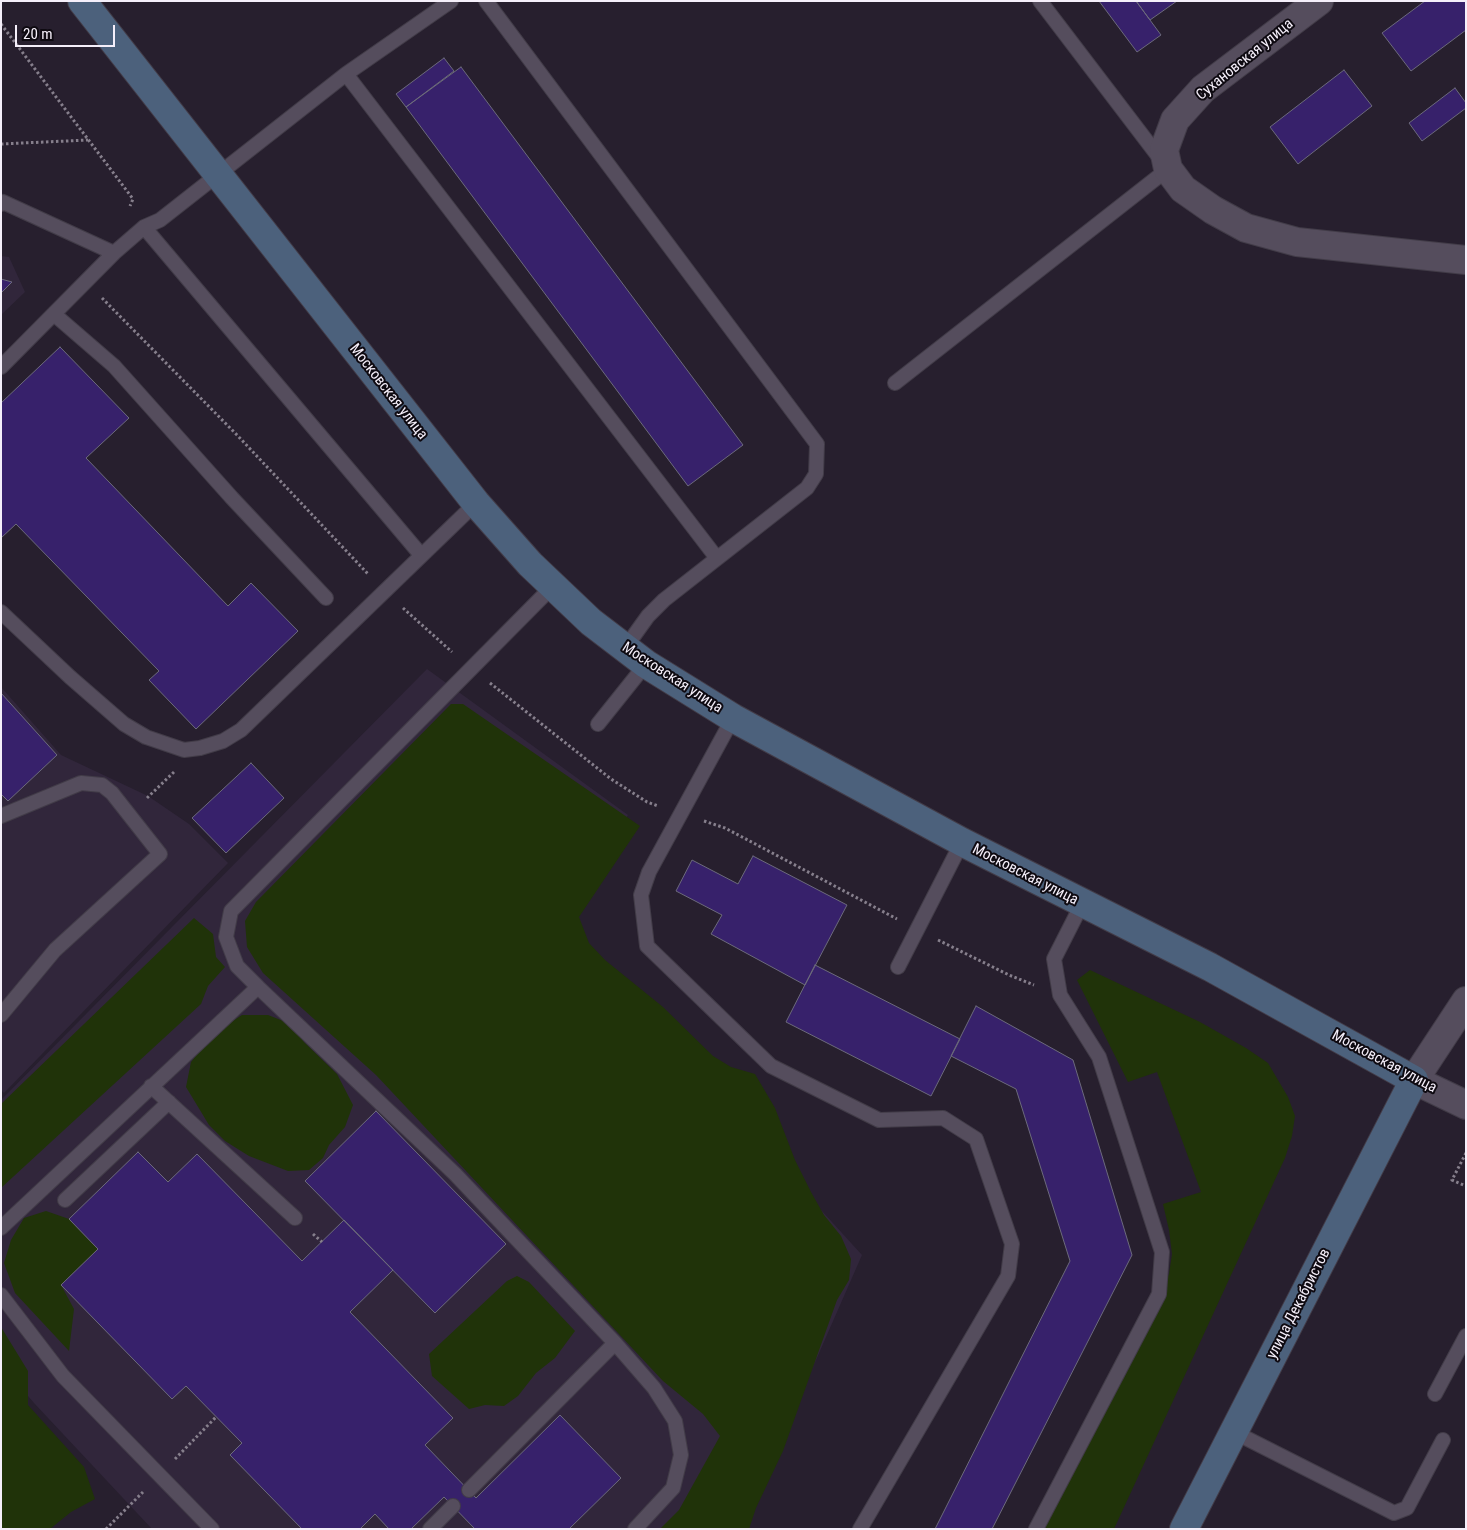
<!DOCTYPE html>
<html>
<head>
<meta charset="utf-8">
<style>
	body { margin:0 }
	#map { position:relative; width:1467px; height:1530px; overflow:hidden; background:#271f2e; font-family:"Roboto Condensed",sans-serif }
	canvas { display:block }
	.frame { position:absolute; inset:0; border:2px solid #f5effa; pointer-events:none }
	.scale { position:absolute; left:15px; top:25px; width:100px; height:22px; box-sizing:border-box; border:2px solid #f5effa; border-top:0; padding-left:6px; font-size:15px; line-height:18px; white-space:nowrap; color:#f5effa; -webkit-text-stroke:4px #0e0a11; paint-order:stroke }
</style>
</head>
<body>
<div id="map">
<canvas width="1467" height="1530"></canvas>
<div class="frame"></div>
<div class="scale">20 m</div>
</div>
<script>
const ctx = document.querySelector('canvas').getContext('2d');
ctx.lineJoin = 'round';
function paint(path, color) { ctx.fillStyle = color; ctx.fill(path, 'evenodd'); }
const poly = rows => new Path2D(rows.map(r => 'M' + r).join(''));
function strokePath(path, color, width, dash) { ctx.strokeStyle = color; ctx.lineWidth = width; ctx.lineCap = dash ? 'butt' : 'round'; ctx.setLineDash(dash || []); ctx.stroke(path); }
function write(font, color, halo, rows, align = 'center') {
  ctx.font = font + ' "Roboto Condensed",sans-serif'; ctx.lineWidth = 4; ctx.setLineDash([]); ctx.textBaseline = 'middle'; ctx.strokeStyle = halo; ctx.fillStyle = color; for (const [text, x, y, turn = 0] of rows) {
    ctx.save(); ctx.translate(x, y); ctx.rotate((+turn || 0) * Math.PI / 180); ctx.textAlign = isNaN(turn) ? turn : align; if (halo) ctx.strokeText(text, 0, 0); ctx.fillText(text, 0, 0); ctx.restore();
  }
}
const built = poly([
	[1,256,9,257,25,292,1,315],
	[427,669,628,815,554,924,730,1110,862,1255,773,1458,734,1529,152,1529,34,1403,1,1364,1,1100],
	[1,687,61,755,148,796,189,824,228,863,4,1093,1,1090]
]);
const green = poly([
	[451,704,463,704,640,826,579,917,589,943,605,960,663,1007,713,1056,731,1067,755,1074,775,1108,795,1160,811,1192,824,1215,841,1236,851,1259,849,1280,837,1300,783,1451,756,1508,749,1529,660,1529,679,1510,720,1436,703,1414,663,1381,376,1075,263,973,247,947,245,921,256,902],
	[194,918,213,934,216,957,225,967,208,986,201,1004,1,1188,1,1104],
	[1090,970,1200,1022,1246,1048,1268,1063,1288,1097,1295,1116,1292,1136,1285,1158,1114,1529,1039,1529,1169,1274,1172,1254,1169,1230,1163,1204,1201,1192,1157,1072,1128,1082,1077,980],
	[242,1015,268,1015,291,1024,304,1042,337,1074,353,1105,345,1127,329,1145,323,1158,309,1170,288,1171,249,1156,225,1141,209,1125,186,1087,191,1062,207,1042,225,1026],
	[46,1211,69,1219,98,1249,61,1285,74,1309,69,1351,15,1293,4,1263,11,1240,24,1218],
	[517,1276,529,1282,575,1331,555,1358,536,1373,518,1396,504,1406,485,1405,469,1409,432,1376,429,1354,507,1281],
	[1,1327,28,1371,28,1405,84,1467,95,1499,71,1512,50,1529,1,1529]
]);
const building = poly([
	[1099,1,1136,1,1161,35,1137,52,1099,1],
	[1136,1,1177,1,1150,20,1136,1],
	[1425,1,1466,1,1466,30,1411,71,1382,33,1425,1],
	[444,58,454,71,406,107,396,94,444,58],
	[461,67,743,445,688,486,406,107,461,67],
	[1344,70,1372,106,1298,164,1270,127,1344,70],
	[1455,88,1466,103,1466,108,1422,141,1409,123,1455,88],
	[1,279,12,282,1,293,1,279],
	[60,347,129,418,86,458,228,606,251,583,298,631,196,729,149,680,159,671,16,524,1,538,1,403,60,347],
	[1,693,57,755,8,801,1,794,1,693],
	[251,763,284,798,226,853,192,818,251,763],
	[753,856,847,905,805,985,711,934,722,915,676,891,692,860,738,884,753,856],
	[815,965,960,1039,931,1096,786,1022,815,965],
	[976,1006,1073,1060,1132,1255,992,1529,935,1529,1070,1261,1016,1089,951,1056,976,1006],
	[376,1111,506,1244,435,1313,305,1181,376,1111],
	[138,1152,168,1182,197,1154,302,1261,344,1220,393,1270,350,1312,453,1418,425,1445,476,1498,560,1415,621,1478,569,1529,475,1529,444,1497,411,1529,389,1529,375,1514,360,1529,302,1529,230,1455,242,1443,186,1386,172,1399,61,1285,98,1249,69,1219,138,1152]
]);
const path = poly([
	[1,24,133,199,130,206],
	[1,144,88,140],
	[102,298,237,435,368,574],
	[403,608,452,652],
	[490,683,611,779,647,802,658,806],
	[147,798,175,771],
	[704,821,725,828,897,919],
	[938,940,1009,975,1034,985],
	[1466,1153,1452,1180,1466,1186],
	[313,1234,322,1242],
	[175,1459,216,1417],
	[106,1529,143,1492]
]);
const service = poly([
	[486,1,817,444,816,474,807,488,664,600,648,616,625,648],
	[346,74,716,557],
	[1,204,3,202,114,253],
	[144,227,421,555],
	[55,315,114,366,232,498,326,598],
	[1,367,114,253,144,227,160,220,346,74,451,1],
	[895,383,1168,169,1040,1],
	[1,612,70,677,124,724,146,737,184,750,200,748,223,741,241,730,476,503],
	[733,718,649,872,641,895,647,946,771,1066,879,1120,943,1118,976,1139,1012,1244,1008,1276,860,1529],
	[598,724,646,664],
	[1,816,81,783,102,785,112,793,160,854,55,950,1,1015],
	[898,967,962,842],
	[258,987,237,966,226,937,231,911,552,587],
	[151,1086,295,1218],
	[65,1200,169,1102],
	[1,1228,258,987,455,1174,615,1343,469,1490],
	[1,1295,63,1376,212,1529],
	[615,1343,654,1388,675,1421,681,1455,673,1488,635,1529],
	[1435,1394,1466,1336],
	[1234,1432,1394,1513,1407,1508,1443,1440],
	[430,1529,453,1506],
	[1036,1529,1159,1294,1162,1252,1099,1057,1060,995,1054,959,1082,904]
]);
const minor = poly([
	[1319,1,1203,89,1175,120,1164,150,1168,169,1183,189,1213,210,1246,228,1297,242,1466,260],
	[1466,1001,1414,1080,1466,1105]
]);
const secondary = poly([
	[82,1,476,503,530,564,591,622,646,664,733,718,962,842,1210,967,1414,1080,1184,1529]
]);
const streetNames = [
	["Сухановская улица",1245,60,-39],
	["Московская улица",388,392,52],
	["Московская улица",672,678,33],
	["Московская улица",1025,875,27],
	["Московская улица",1384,1062,28],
	["улица Декабристов",1299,1304,-63]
];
paint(built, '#31263b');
paint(green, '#203309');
paint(building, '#37216b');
strokePath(building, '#6c6a7c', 1);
strokePath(service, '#423c48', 16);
strokePath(minor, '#423c48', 30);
strokePath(secondary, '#423c48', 30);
strokePath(path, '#867f8c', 3, [2.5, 2.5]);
strokePath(service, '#554d5d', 14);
strokePath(minor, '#554d5d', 28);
strokePath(secondary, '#4c617c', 28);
write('15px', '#f5effa', '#0e0a11', streetNames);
</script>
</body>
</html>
